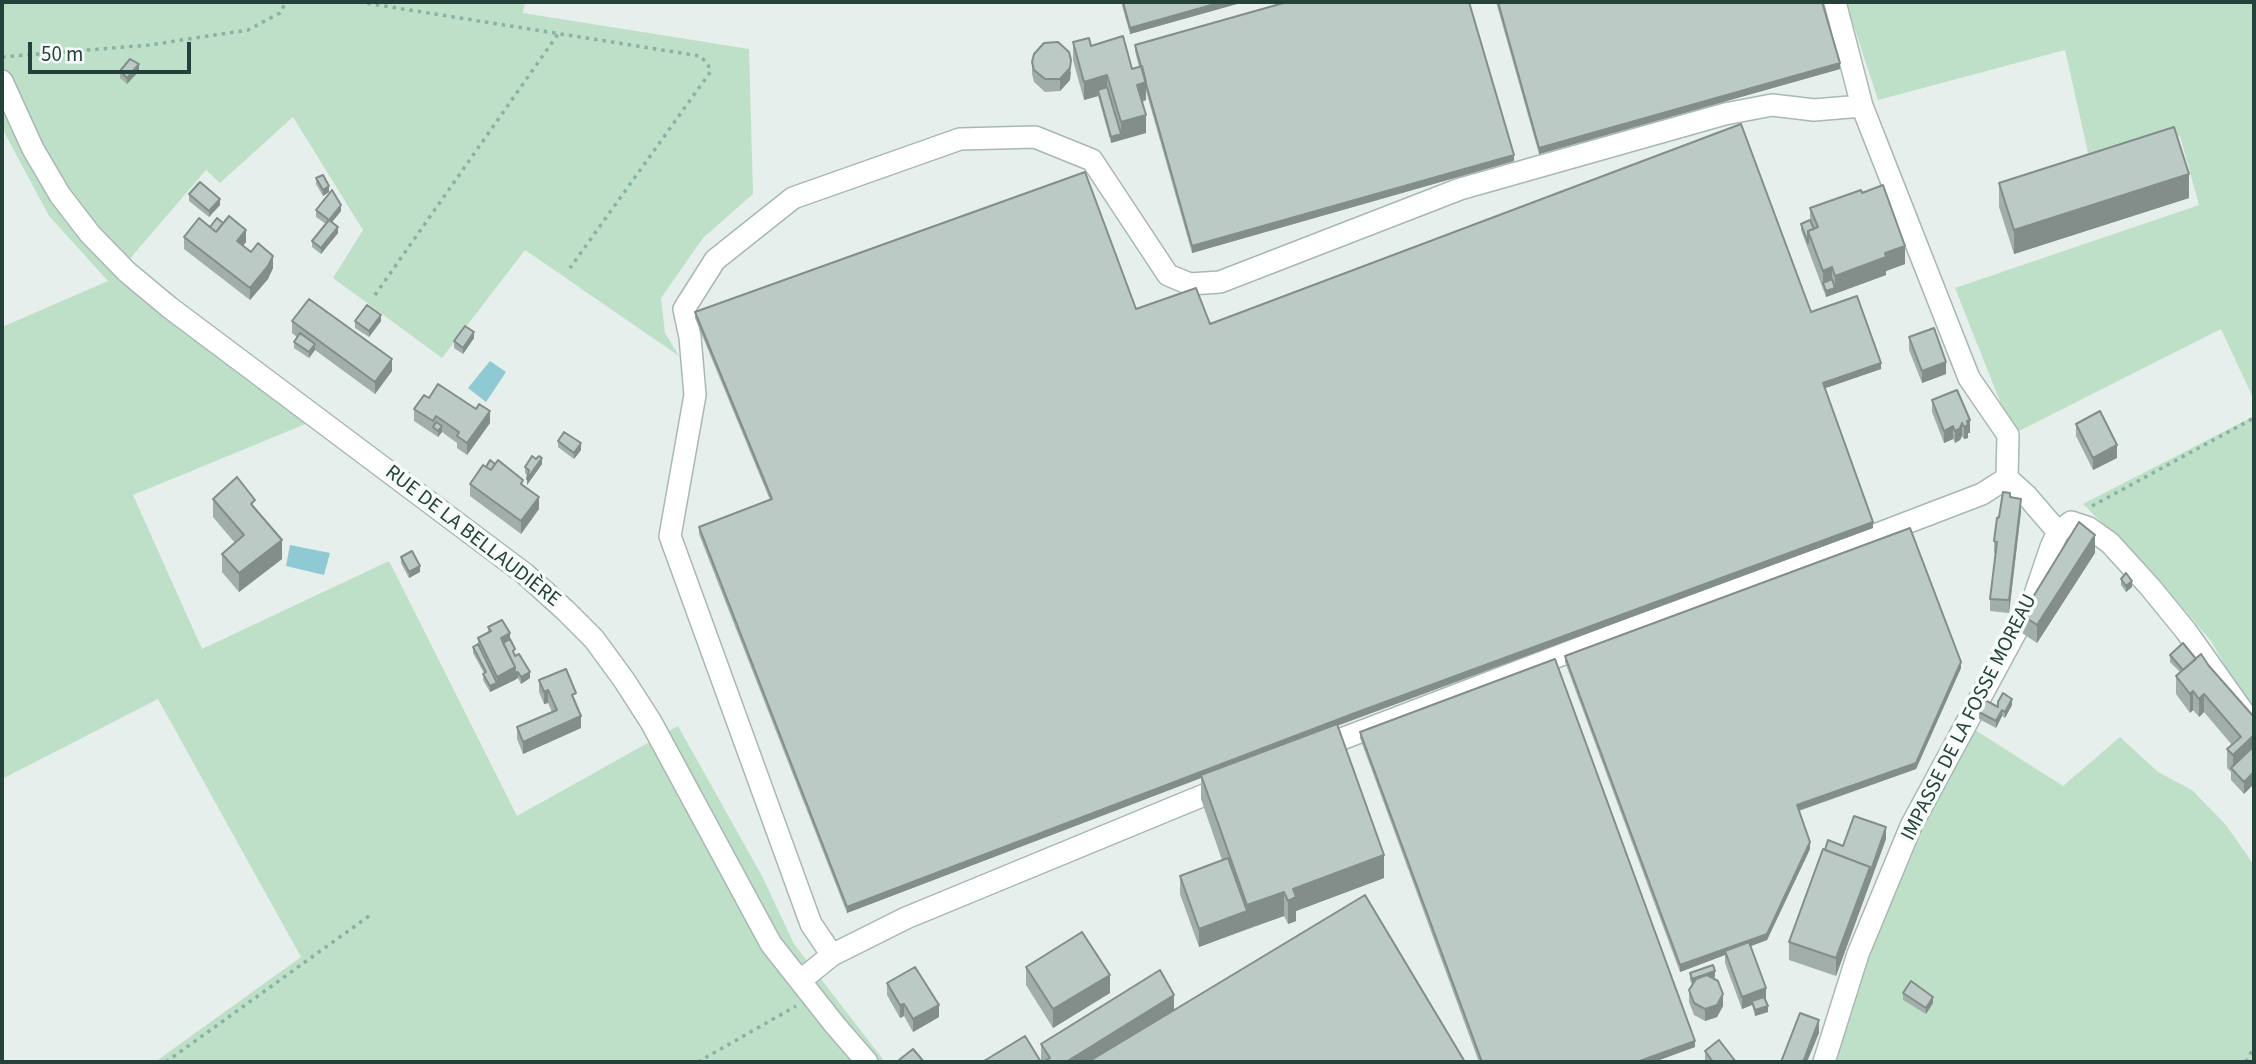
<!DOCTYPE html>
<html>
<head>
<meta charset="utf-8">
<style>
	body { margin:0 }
	#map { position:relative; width:2256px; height:1064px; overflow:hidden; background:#e6efeb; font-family:"Source Sans 3",sans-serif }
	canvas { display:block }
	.frame { position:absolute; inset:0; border:4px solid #24423a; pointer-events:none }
	.scale { position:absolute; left:28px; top:42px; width:163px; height:32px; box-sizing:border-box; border:4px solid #24423a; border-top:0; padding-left:9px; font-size:21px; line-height:24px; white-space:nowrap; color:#24423a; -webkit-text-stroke:5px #f7fbf9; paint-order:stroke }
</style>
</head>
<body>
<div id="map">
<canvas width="2256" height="1064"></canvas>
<div class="frame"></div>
<div class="scale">50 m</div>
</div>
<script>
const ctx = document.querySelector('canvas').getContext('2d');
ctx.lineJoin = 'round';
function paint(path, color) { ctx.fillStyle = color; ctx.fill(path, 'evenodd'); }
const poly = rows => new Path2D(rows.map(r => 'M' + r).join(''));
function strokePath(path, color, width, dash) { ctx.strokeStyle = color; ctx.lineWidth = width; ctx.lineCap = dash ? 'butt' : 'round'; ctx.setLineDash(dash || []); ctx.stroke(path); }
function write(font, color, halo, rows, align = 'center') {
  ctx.font = font + ' "Source Sans 3",sans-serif'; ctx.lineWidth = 7; ctx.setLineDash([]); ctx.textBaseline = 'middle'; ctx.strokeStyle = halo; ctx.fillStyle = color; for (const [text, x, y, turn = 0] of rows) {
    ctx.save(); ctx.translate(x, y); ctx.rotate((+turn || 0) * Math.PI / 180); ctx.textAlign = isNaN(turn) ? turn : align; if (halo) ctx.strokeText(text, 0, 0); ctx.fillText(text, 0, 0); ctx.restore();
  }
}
const green = poly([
	[2,2,525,2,523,13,749,49,753,194,703,238,661,298,665,333,679,356,525,250,442,358,333,278,363,230,293,117,220,183,206,170,116,275,308,423,133,495,202,649,389,561,517,816,678,726,762,876,794,944,885,1062,155,1062,301,957,158,699,2,779,2,327,108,281,49,216,2,128],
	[1846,2,2254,2,2254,400,2221,329,2013,434,1955,288,2199,205,2180,136,2091,166,2065,50,1878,100],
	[2254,416,2254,715,2253,715,2211,641,2152,572,2083,504],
	[1958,719,2063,786,2120,737,2158,772,2192,790,2226,825,2254,865,2254,1062,1816,1062,1880,883,1927,773]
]);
const water = poly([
	[490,361,506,372,486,402,468,388],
	[290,545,330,553,324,575,286,566]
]);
const path = poly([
	[359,2,700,56,707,63,711,71,570,268],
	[2,57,149,45,248,30,280,13,286,2],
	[375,295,558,34],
	[2092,506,2254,418],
	[166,1062,369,916],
	[698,1062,796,1006],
	[2246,1062,2254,1047]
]);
const minor = poly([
	[1835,2,1862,106,1969,378,2008,435,2007,478,2027,496,2058,532],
	[2,81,33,149,60,195,90,234,127,272,169,307,525,574,565,610,594,639,624,680,651,722,771,944,835,1025,867,1062],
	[1318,748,1982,494,2007,478],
	[832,955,811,924,670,536,695,395,690,337,684,309,715,260,793,198,960,139,1035,137,1092,160,1168,275,1190,284,1220,282,1460,189,1725,114,1772,105,1814,110,1862,106],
	[800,981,832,955,906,918,1226,786],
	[1824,1062,1858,954,1911,826,2033,600,2051,547,2058,532,2071,522,2089,528,2110,543,2150,587,2186,631,2254,727]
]);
const wall = poly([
	[1121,2,1244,2,1130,34],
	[1496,2,1822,2,1840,69,1539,154],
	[1073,42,1091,46,1132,69,1139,67,1135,51,1135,45,1514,161,1192,253,1146,91,1146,100,1142,102,1146,133,1111,143,1098,96,1084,100,1073,60],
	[1032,62,1071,72,1070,80,1060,91,1045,92,1034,82,1032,74],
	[120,71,139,71,127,84,120,78],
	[316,178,329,192,323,196,316,184],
	[1999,183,2189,198,2014,254,1999,207],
	[189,194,220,205,209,217,189,201],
	[1810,208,1905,264,1886,271,1886,275,1826,297,1801,230,1801,224,1810,220],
	[316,210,341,211,332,222,338,233,321,254,312,247,312,241,326,224,316,217],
	[210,227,246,242,243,246,273,268,268,279,250,300,184,249,184,237],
	[1136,309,1210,324,1811,312,1881,369,1825,388,1873,528,1337,726,1384,878,1296,911,1296,921,1288,924,1284,916,1199,947,1180,894,1180,876,1222,860,1201,799,1201,778,847,913,699,534,699,527,770,500,695,318,695,312],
	[292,321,392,371,375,394,315,350,309,358,294,348,294,342,297,337,292,333],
	[355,321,381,321,369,337,355,328],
	[1909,337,1946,374,1922,383,1909,350],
	[474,338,463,354,454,348,454,341],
	[1957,390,1970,433,1968,433,1968,438,1964,439,1962,436,1960,440,1955,443,1953,439,1944,443,1932,412,1932,400],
	[429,398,490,423,467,455,457,448,457,443,442,432,438,437,414,421,414,409],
	[2076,424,2117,458,2093,470,2076,436],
	[558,441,581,450,574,459,558,447],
	[542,464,527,485,528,476,525,473,525,467],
	[470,484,523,485,539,509,521,534,470,496],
	[2010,497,2021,511,2009,613,1990,611,1990,599,1995,554,1994,553,1994,541,1999,517],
	[213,499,255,509,282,559,239,592,222,572,222,554,235,543,213,517],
	[2095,553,2037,643,2022,633,2022,615],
	[401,557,420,572,409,578,401,563],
	[2121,579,2132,587,2126,592,2121,585],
	[488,627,510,639,515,656,530,678,521,684,518,678,490,692,483,680,484,673,473,653,473,647,478,644,478,638,488,633],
	[2170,655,2196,659,2209,666,2254,717,2244,794,2231,780,2231,772,2227,768,2227,749,2232,745,2204,712,2199,717,2193,710,2190,713,2176,694,2176,676,2180,672,2170,662],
	[1565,656,1961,668,1916,769,1799,811,1810,849,1767,940,1751,946,1766,1000,1768,1012,1755,1016,1752,1005,1742,1009,1725,963,1725,955,1680,972,1565,662],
	[539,680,576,704,581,728,523,754,517,739,517,727,552,712,548,703,544,704,539,692],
	[2012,705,2005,718,2002,716,1996,728,1979,719,1979,712,1998,706],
	[1360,732,1695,1047,1654,1062,1479,1062,1360,738],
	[1886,839,1836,976,1789,960,1789,942,1825,850,1843,846],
	[1026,967,1110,993,1053,1028,1026,985],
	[1690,973,1715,977,1713,978,1723,1006,1717,1017,1705,1021,1694,1015,1689,1002,1689,990,1692,985,1690,980],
	[887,983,939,1017,913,1032,904,1016,900,1018,887,995],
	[1903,993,1933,1003,1926,1014,1903,1000],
	[1174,1011,1465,1062,1041,1062,1041,1044],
	[1705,1051,1736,1062,1705,1062]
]);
const shadedWall = poly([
	[1222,2,1244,2,1130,34,1130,28],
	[1071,60,1070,80,1060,91,1060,79],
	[1840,63,1840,69,1539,154,1539,148],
	[139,64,139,71,127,84,127,78],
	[1107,75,1107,93,1098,90,1098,96,1084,100,1084,82],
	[1146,82,1146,100,1137,103,1137,85],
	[1146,115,1146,133,1121,140,1121,122],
	[1121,134,1121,140,1111,143,1111,137],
	[1514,155,1514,161,1192,253,1192,246],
	[2189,174,2189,198,2014,254,2014,230],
	[329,186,329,192,323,196,323,190],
	[220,199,220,205,209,217,209,211],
	[341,205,341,211,329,226,329,220],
	[338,227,338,233,321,254,321,248],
	[246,230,246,242,237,253,237,241],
	[1905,246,1905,264,1886,271,1886,275,1826,297,1826,291,1835,288,1835,276,1885,253],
	[273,256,273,268,268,279,250,300,250,288],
	[1832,267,1832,285,1823,283,1823,271],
	[381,315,381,321,369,337,369,331],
	[474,332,474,338,463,354,463,348],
	[315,344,315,350,309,358,309,352],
	[392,359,392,371,375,394,375,382],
	[1946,362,1946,374,1922,383,1922,371],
	[1881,363,1881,369,1823,389,1823,383],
	[490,411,490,423,467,455,467,443],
	[1970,420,1970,433,1968,433,1968,438,1964,439,1964,427,1967,421],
	[1962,423,1962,436,1960,440,1955,443,1955,431],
	[442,426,442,432,438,437,438,431],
	[1953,426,1953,439,1944,443,1944,431],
	[581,443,581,450,574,459,574,453],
	[2117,445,2117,458,2093,470,2093,458],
	[542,458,542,464,527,485,527,479],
	[539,497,539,509,521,534,521,521],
	[2021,499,2021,511,2009,613,2009,600],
	[1873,522,1873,528,1355,719,1201,777,1201,775,1201,778,847,913,847,907,1355,713],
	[2095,535,2095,553,2037,643,2037,625],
	[282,540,282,559,239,592,239,573],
	[420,566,420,572,409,578,409,572],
	[2132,581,2132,587,2126,592,2126,586],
	[510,633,510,645,503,649,501,638],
	[1961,662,1961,668,1916,769,1797,811,1797,805],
	[515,667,515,680,490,692,490,686,497,683,497,677],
	[518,672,518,678,515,680,515,673],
	[530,672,530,678,521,684,521,677],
	[548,690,548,703,544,704,544,692],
	[2193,691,2193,710,2190,713,2190,694],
	[2204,694,2204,712,2199,717,2199,699],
	[2012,699,2012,705,2005,718,2005,712],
	[2002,710,2002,716,1996,728,1996,721],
	[581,716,581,728,523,754,523,742],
	[2254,735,2254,753,2233,770,2233,755],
	[2254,772,2254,784,2244,794,2244,782],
	[1886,827,1886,839,1836,976,1836,958],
	[1810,842,1810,849,1767,940,1727,955,1725,951,1725,955,1680,972,1680,965],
	[1384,855,1384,878,1296,911,1296,921,1288,924,1288,901,1293,889],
	[1284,892,1284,916,1247,929,1247,905],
	[1247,911,1247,929,1199,947,1199,929],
	[1715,971,1715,977,1692,986,1692,979],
	[1110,975,1110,993,1053,1028,1053,1009],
	[1766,988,1766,1000,1753,1005,1752,1001,1752,1005,1742,1009,1742,997],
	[1723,994,1723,1006,1717,1017,1705,1021,1705,1009],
	[1174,995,1174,1013,1095,1062,1066,1062],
	[1933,997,1933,1003,1926,1014,1926,1008],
	[904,1004,904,1016,900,1018,900,1005],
	[939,1005,939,1017,913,1032,913,1019],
	[1768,1006,1768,1012,1755,1016,1755,1010],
	[1819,1020,1819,1033,1807,1062,1803,1062],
	[1695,1041,1695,1047,1654,1062,1637,1062]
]);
const building = poly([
	[1123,2,1222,2,1130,28,1123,2],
	[1287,2,1469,2,1514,155,1192,246,1135,45,1287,2],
	[1498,2,1822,2,1840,63,1539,148,1498,2],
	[1123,36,1132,69,1142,66,1146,82,1137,85,1146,115,1121,122,1107,75,1084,82,1073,42,1089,38,1091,46,1123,36],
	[1058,42,1069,52,1071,60,1070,68,1060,79,1045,79,1034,70,1032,62,1034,54,1044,43,1058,42],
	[130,59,139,64,127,78,120,71,130,59],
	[1107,87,1121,134,1111,137,1098,90,1107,87],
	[1741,124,1811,312,1857,296,1881,363,1823,383,1873,522,1355,713,847,907,699,527,772,499,695,312,1085,172,1136,309,1196,288,1210,324,1741,124],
	[2174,127,2189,174,2014,230,1999,183,2174,127],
	[323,175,329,186,323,190,316,178,323,175],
	[200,182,220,199,209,211,189,194,200,182],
	[1883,185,1905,246,1885,253,1886,257,1835,276,1832,267,1823,271,1808,231,1818,227,1810,208,1861,190,1862,193,1883,185],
	[332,190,341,205,329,220,316,210,332,190],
	[229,216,246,230,237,241,251,252,258,243,273,256,268,266,250,288,184,237,199,218,216,232,229,216],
	[217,218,223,223,216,232,210,227,217,218],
	[329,220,338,227,321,248,312,241,329,220],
	[1810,220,1814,229,1808,231,1808,243,1801,224,1810,220],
	[1832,279,1835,288,1826,291,1823,283,1832,279],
	[309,299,392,359,375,382,292,321,309,299],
	[367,305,381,315,369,331,355,321,367,305],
	[465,326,474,332,463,348,454,341,465,326],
	[1934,328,1946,362,1922,371,1909,337,1934,328],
	[300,333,315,344,309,352,294,342,300,333],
	[438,384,476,409,479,404,490,411,467,443,457,436,459,432,436,416,433,421,414,409,424,395,429,398,438,384],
	[1957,390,1970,420,1967,421,1968,425,1964,427,1962,423,1960,428,1955,431,1953,426,1944,431,1932,400,1957,390],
	[2100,411,2117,445,2093,458,2076,424,2100,411],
	[436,422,442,426,438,431,433,427,436,422],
	[564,432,581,443,574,453,558,441,564,432],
	[532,456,536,459,539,456,542,458,527,479,529,470,525,467,532,456],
	[490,460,495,464,491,470,486,467,490,460],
	[498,460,523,480,521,484,539,497,521,521,470,484,483,465,491,470,498,460],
	[237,477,255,500,251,504,282,540,239,573,222,554,244,535,213,499,237,477],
	[2003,492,2010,493,2010,497,2021,499,2009,600,1990,599,1997,542,1994,541,1997,518,1999,517,2003,492],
	[2079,522,2095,535,2037,625,2022,615,2079,522],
	[1910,528,1961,662,1916,763,1797,805,1810,842,1767,934,1680,965,1565,656,1910,528],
	[412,551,420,566,409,572,401,557,412,551],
	[2126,573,2132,581,2126,586,2121,579,2126,573],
	[502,620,510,633,501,638,515,667,497,677,478,638,491,631,488,627,502,620],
	[510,639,515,649,513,651,515,656,519,654,530,672,521,677,518,672,515,673,515,667,503,643,510,639],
	[2183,643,2196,659,2183,670,2170,655,2183,643],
	[478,644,497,683,490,686,483,674,486,672,473,647,478,644],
	[2201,654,2209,666,2254,717,2254,735,2233,755,2227,749,2241,737,2204,694,2199,699,2193,691,2190,694,2176,676,2201,654],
	[1555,659,1695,1041,1637,1062,1482,1062,1360,732,1555,659],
	[566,669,576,693,572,695,581,716,523,742,517,727,557,710,548,690,544,692,539,680,566,669],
	[2003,693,2012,699,2005,712,2002,710,1996,721,1979,712,1985,700,1998,707,1998,702,2003,693],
	[1337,724,1384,855,1293,889,1296,897,1288,901,1284,892,1247,905,1201,775,1337,724],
	[2254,746,2254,772,2244,782,2231,768,2254,746],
	[1854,816,1886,827,1870,873,1870,867,1825,850,1828,840,1843,846,1854,816],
	[1823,849,1870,867,1836,958,1789,942,1823,849],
	[1228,858,1247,911,1199,929,1180,876,1228,858],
	[1365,895,1465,1062,1088,1062,1365,895],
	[1082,932,1110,975,1053,1009,1026,967,1082,932],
	[1749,942,1766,988,1742,997,1725,951,1749,942],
	[1713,965,1715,971,1692,979,1690,973,1713,965],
	[915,967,939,1005,913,1019,904,1004,900,1005,887,983,915,967],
	[1160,970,1174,995,1066,1062,1043,1062,1050,1058,1041,1044,1160,970],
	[1707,975,1718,981,1723,994,1717,1005,1705,1009,1694,1003,1689,990,1696,979,1707,975],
	[1911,981,1933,997,1926,1008,1903,993,1911,981],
	[1764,997,1768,1006,1755,1010,1752,1001,1764,997],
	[1800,1013,1819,1020,1803,1062,1781,1062,1800,1013],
	[1025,1036,1041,1062,985,1062,984,1061,1025,1036],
	[1719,1040,1736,1062,1713,1062,1705,1051,1719,1040],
	[913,1049,924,1062,901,1062,899,1060,913,1049]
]);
const streetNames = [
	["RUE DE LA BELLAUDIÈRE",472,537,38],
	["IMPASSE DE LA FOSSE MOREAU",1970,718,-63]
];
paint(green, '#bfe0c8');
paint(water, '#8ec9d4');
strokePath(minor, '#a8b8b2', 24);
strokePath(path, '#86b3a5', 3.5, [3.5, 5]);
strokePath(minor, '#fff', 21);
paint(wall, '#a1aea9');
paint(shadedWall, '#838d89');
paint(building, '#bbcac4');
strokePath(building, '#838d89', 2);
write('21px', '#24423a', '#f7fbf9', streetNames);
</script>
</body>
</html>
